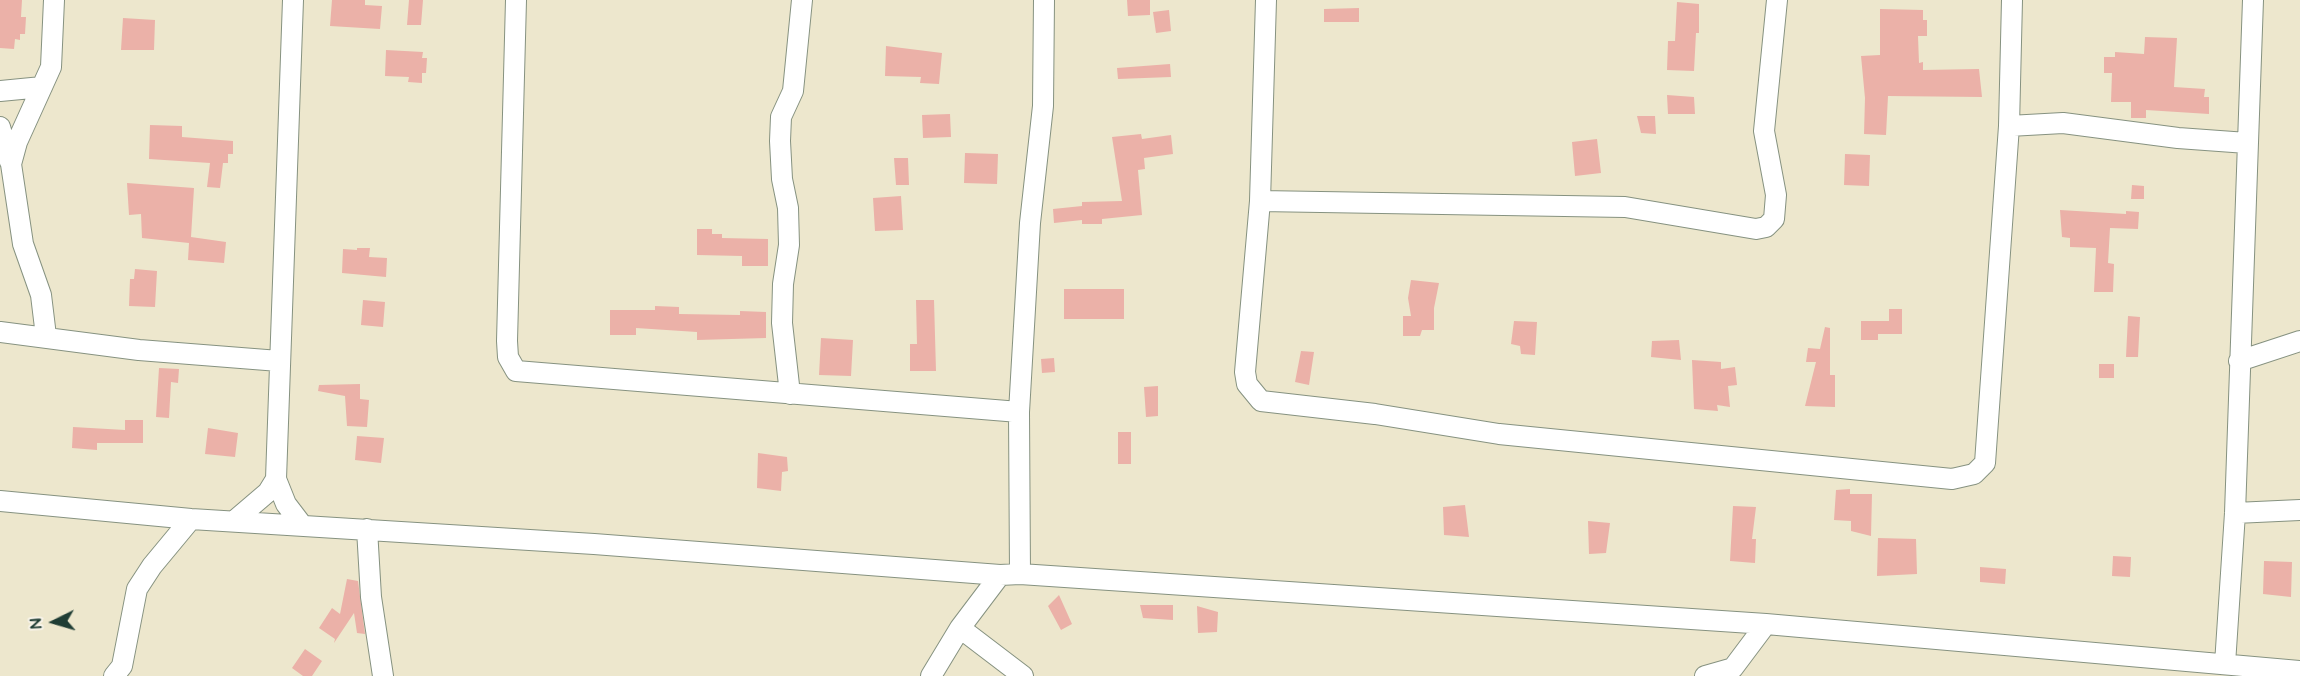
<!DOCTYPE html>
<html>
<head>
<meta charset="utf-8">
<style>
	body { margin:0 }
	#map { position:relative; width:2300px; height:676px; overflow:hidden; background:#ede7cd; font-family:"Architects Daughter",sans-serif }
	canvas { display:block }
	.north { position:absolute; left:24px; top:592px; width:60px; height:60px; -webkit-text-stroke:4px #f7f3e8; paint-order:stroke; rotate:265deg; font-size:16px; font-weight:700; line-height:24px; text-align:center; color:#1f3d34 }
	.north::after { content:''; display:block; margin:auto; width:21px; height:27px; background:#1f3d34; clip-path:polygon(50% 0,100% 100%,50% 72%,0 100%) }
</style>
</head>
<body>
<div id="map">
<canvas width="2300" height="676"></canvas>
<div class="north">N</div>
</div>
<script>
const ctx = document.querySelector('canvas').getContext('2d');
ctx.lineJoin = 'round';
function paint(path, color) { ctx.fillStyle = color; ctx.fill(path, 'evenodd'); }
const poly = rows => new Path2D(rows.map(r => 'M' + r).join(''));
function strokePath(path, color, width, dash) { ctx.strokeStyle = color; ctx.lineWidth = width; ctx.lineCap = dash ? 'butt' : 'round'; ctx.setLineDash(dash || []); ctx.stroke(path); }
const building = poly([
	[0,0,22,0,21,17,26,17,25,34,20,34,20,40,15,39,14,49,0,48],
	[332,0,365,0,365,5,382,6,380,29,330,26],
	[409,0,423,0,421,25,407,25],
	[1127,0,1150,0,1150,15,1128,16],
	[1677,2,1699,4,1699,33,1696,33,1694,71,1667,70,1668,41,1675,41],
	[1359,8,1359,22,1324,22,1324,9],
	[1880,9,1923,10,1923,20,1927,20,1927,36,1918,36,1919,63,1923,62,1923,70,1979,69,1982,97,1888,96,1886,135,1864,134,1865,98,1861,56,1880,55],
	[1169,10,1171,31,1156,33,1153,12],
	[123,18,155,20,154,50,121,50],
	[2145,37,2177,38,2174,87,2205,89,2204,97,2209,97,2209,114,2146,110,2146,118,2131,118,2131,102,2111,102,2112,73,2104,73,2104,57,2115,57,2115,52,2144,54],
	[886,46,942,53,939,84,920,83,921,77,885,76],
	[386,50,423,52,422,58,427,58,426,73,422,73,422,83,408,82,409,77,385,76],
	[1170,64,1171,77,1118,79,1117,68],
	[1667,95,1694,97,1695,114,1668,114],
	[950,114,951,137,923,138,922,115],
	[1637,116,1655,116,1656,134,1641,133],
	[150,125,182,126,182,137,233,141,233,154,228,154,228,163,223,163,220,188,207,187,210,163,149,159],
	[1141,134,1142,139,1171,135,1173,154,1144,158,1145,169,1138,170,1142,215,1102,219,1102,224,1082,224,1082,220,1054,223,1053,209,1082,206,1082,202,1122,201,1112,137],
	[1597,139,1601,173,1575,176,1572,142],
	[965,153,998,154,997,184,964,183],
	[1845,154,1870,155,1869,186,1844,185],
	[894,158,908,158,909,185,896,185],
	[127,183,194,188,191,237,226,242,224,263,188,260,189,243,142,238,141,214,129,215],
	[2132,185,2144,186,2144,199,2131,199],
	[901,196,903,230,875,231,873,198],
	[2060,210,2126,214,2126,211,2139,212,2138,229,2110,228,2108,263,2114,264,2113,292,2094,292,2096,248,2070,247,2070,238,2062,237],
	[697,229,712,229,712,234,722,234,722,238,768,239,768,266,742,266,742,256,697,255],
	[357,248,370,248,369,257,387,258,386,277,342,273,343,249,357,250],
	[135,269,157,271,155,307,129,306,130,279,134,279],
	[1411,280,1439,283,1434,308,1434,330,1422,330,1420,336,1403,336,1403,316,1411,316,1408,298],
	[1064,289,1124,289,1124,319,1064,319],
	[363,300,385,302,383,327,361,325],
	[916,300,934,300,936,371,910,371,910,344,917,344],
	[655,306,679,307,679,314,740,315,740,311,766,312,766,338,697,340,697,332,636,328,636,335,610,335,610,310,655,310],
	[1889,309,1902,309,1902,334,1878,334,1878,340,1861,340,1861,321,1889,321],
	[2128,316,2140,317,2138,357,2126,357],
	[1514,321,1537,322,1535,355,1521,354,1520,346,1511,344],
	[1825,327,1830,328,1830,375,1835,375,1835,407,1805,406,1816,362,1806,362,1808,348,1820,349],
	[821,338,853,340,851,376,819,375],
	[1679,340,1681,360,1651,357,1652,341],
	[1301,351,1314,352,1309,385,1295,382],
	[1054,358,1055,372,1042,373,1041,359],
	[1692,360,1721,362,1721,369,1735,367,1737,385,1728,386,1730,407,1717,405,1718,411,1694,409],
	[2099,364,2114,364,2114,378,2099,378],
	[159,368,179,369,178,383,171,382,169,418,156,417],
	[360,384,360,399,369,400,367,427,347,426,345,396,318,391,319,385],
	[1158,386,1158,416,1146,417,1144,387],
	[125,420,143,420,143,443,97,443,97,450,72,448,73,427,125,430],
	[208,428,238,433,235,457,205,454],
	[1118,432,1131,432,1131,464,1118,464],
	[357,436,384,438,381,463,355,460],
	[758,453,787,457,788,471,782,472,781,491,757,488],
	[1850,489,1850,494,1872,494,1871,536,1851,531,1851,521,1834,520,1836,490],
	[1465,505,1469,537,1444,535,1443,507],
	[1733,506,1756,507,1752,539,1756,539,1755,563,1730,561],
	[1588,521,1610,523,1606,553,1589,554],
	[1878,538,1916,539,1917,574,1877,576],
	[2113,556,2131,557,2130,577,2112,576],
	[2264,561,2292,562,2291,597,2263,594],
	[1980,567,2006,569,2005,584,1980,582],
	[347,579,358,581,365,634,357,633,354,613,334,643,335,639,319,628,332,608,340,614],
	[1059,595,1072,624,1061,630,1048,606],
	[1140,605,1173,605,1173,620,1143,618],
	[1197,606,1218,612,1217,632,1198,633],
	[305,649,322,661,312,676,303,676,292,668]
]);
const street = poly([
	[293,0,276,479,286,504,302,525],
	[516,0,507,341,508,357,516,371,1019,412],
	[1266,0,1260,201,1245,372,1247,384,1261,401,1375,414,1499,434,1952,479,1974,474,1985,463,2009,126,2012,0],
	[0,91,42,87],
	[2009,126,2063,123,2178,138,2247,143],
	[0,127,10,162],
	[1260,201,1625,207,1756,229,1766,227,1774,219,1776,195,1764,131,1777,0],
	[0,332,139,350,279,361],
	[46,336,41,295,23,244,11,164,17,142,51,67,54,0],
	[2239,361,2300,341],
	[790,394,782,323,783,284,789,245,788,208,782,179,780,141,781,117,793,91,802,0],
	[0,501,191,519,594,544,1000,575,1020,574,1766,624,2300,671],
	[2235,513,2300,510],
	[234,521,268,492,276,479],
	[367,529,371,597,383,676],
	[1020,574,1019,412,1030,223,1043,106,1044,0],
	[960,628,1023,676],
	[2225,664,2235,513,2253,0],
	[114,676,122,666,137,589,152,566,191,519],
	[931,676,960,628,1000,575],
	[1705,676,1733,668,1766,624]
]);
paint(building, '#ebb1a8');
strokePath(street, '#869280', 22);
strokePath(street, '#fff', 20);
</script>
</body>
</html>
